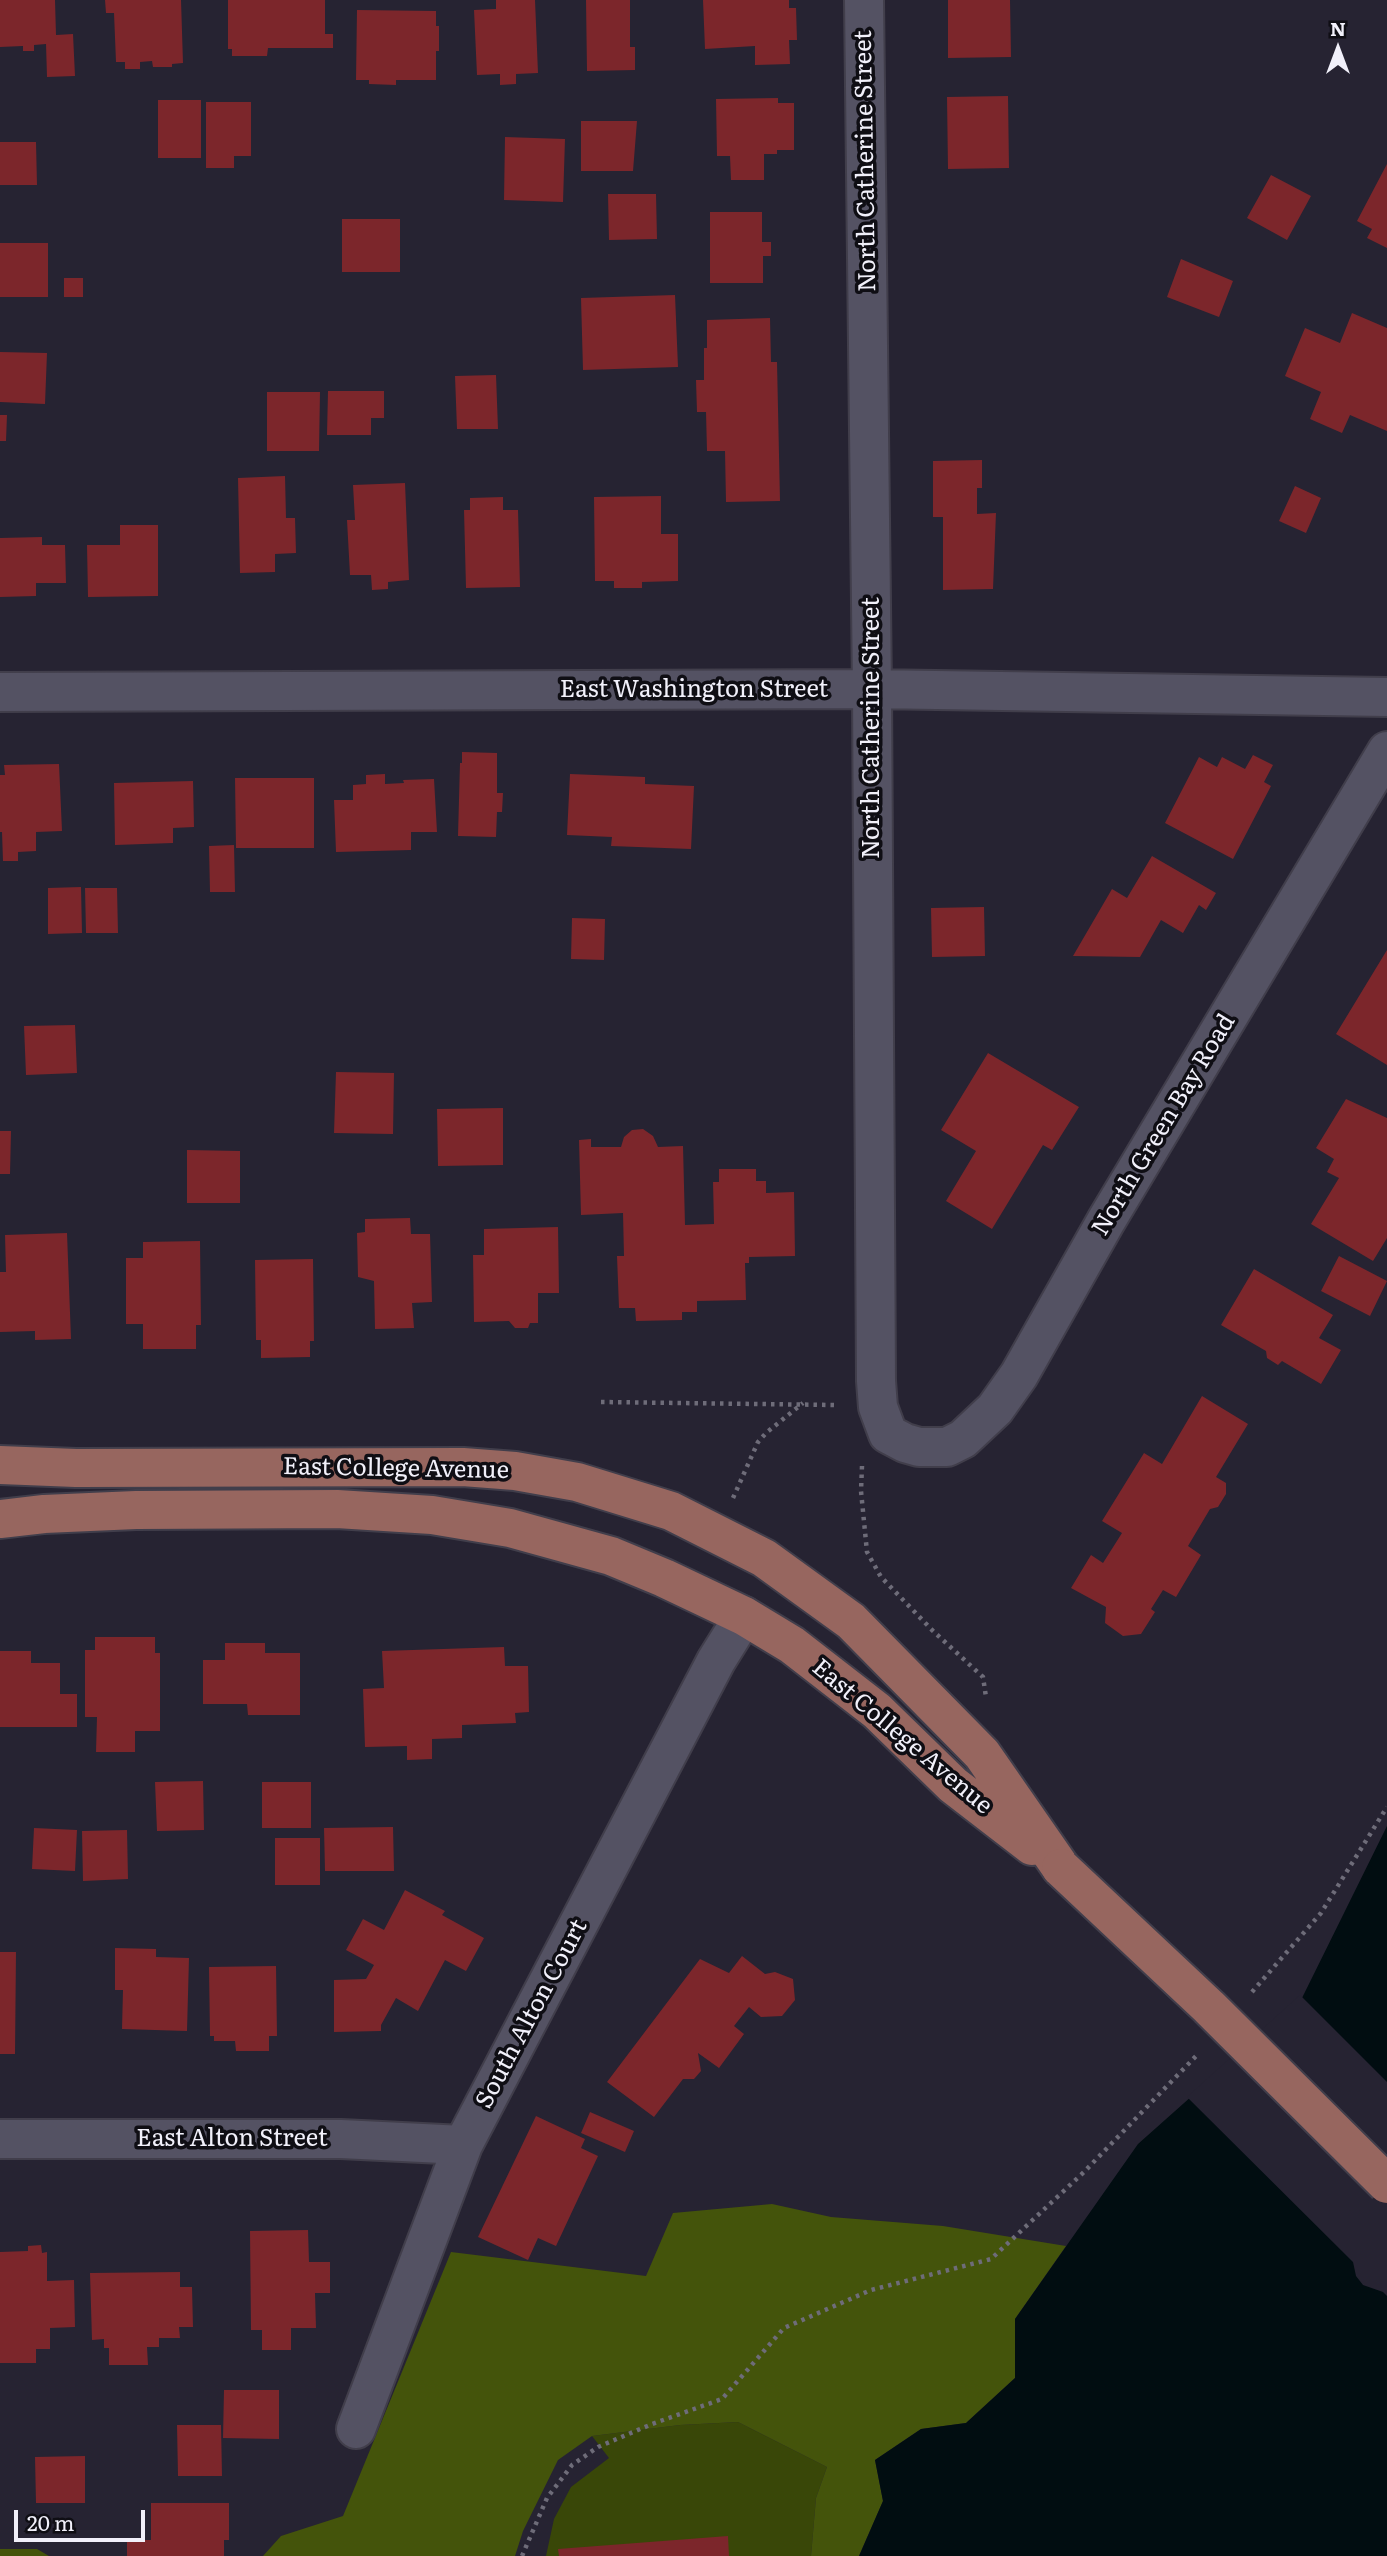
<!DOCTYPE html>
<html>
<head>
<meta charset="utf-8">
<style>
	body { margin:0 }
	#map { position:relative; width:1387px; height:2556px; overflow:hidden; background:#262332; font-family:Literata,serif }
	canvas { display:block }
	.north { position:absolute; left:1303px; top:14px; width:70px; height:70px; -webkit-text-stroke:5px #0f0e14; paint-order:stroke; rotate:0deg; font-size:19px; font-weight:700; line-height:28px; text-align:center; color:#f1f0fa }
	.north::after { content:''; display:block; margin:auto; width:24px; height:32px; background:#f1f0fa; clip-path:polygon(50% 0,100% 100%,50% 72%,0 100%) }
	.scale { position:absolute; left:14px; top:2510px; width:131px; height:32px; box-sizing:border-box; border:4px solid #f1f0fa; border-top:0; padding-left:9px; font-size:21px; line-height:24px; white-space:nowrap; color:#f1f0fa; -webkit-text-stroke:5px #0f0e14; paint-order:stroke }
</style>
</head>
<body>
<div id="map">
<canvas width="1387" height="2556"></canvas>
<div class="north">N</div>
<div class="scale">20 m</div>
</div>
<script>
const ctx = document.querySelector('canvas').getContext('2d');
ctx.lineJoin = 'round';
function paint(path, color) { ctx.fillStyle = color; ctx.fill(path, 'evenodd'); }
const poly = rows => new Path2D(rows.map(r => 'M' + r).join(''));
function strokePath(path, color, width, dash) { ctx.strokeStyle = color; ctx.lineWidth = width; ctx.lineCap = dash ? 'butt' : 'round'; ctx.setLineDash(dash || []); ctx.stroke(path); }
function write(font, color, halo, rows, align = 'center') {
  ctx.font = font + ' Literata,serif'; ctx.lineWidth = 7; ctx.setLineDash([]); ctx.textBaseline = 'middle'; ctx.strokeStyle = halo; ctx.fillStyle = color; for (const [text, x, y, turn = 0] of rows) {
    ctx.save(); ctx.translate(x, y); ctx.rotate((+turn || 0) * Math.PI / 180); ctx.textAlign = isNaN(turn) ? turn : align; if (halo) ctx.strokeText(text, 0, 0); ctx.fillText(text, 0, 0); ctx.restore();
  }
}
const green = poly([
	[738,2422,827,2467,816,2498,811,2556,546,2556,554,2519,571,2487,609,2458,592,2436,680,2425]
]);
const forest = poly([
	[772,2204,831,2217,943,2226,1066,2246,1015,2319,1015,2378,966,2423,921,2429,875,2460,883,2501,859,2556,811,2556,816,2498,827,2467,738,2422,680,2425,592,2436,558,2460,523,2531,515,2556,263,2556,281,2536,343,2516,451,2252,646,2276,673,2213],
	[0,2549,37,2549,49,2556,0,2556]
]);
const water = poly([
	[1387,1826,1387,2556,859,2556,883,2501,875,2460,921,2429,966,2423,1015,2378,1015,2319,1138,2144,1302,1998]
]);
const pier = poly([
	[1300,1995,1387,2082,1387,2296,1383,2292,1363,2285,1356,2276,1353,2262,1187,2097]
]);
const building = poly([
	[0,0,55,0,56,35,73,34,75,76,47,77,46,44,34,45,34,51,23,51,23,46,0,47],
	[105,0,181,0,183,63,172,64,172,67,153,67,152,61,140,62,140,69,125,69,125,62,116,62,114,13,106,13],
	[228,0,325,0,325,34,333,34,333,48,268,48,267,56,232,56,232,49,228,49],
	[496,0,535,0,538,73,516,74,516,84,500,85,500,74,477,75,474,10,496,9],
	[586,0,630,0,630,47,635,47,635,70,587,71],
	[703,0,789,0,789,8,796,8,797,40,789,40,790,64,755,65,755,46,705,49],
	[948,0,1010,0,1011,57,948,58],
	[357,10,436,11,436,26,439,26,439,51,436,51,436,80,396,80,396,85,369,84,369,80,356,80],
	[1008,96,1009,168,948,169,947,97],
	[778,98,778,103,794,103,794,150,777,150,777,154,764,154,764,180,731,180,730,156,717,156,716,99],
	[158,100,201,100,201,158,158,158],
	[206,102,251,102,251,156,234,156,234,168,206,168],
	[581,121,637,121,633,171,581,171],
	[505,137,565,139,563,202,504,200],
	[0,142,36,142,37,185,0,185],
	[1387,164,1387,248,1367,238,1372,229,1357,221],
	[1271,175,1311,196,1287,240,1247,218],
	[608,194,656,194,657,239,609,240],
	[710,212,762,212,762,242,771,242,771,256,763,256,763,283,710,283],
	[342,219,400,219,400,272,342,272],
	[0,243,48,243,48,297,0,297],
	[1181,259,1233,281,1219,317,1167,297],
	[64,278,83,278,83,297,64,297],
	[675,295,678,367,583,370,581,298],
	[1352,313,1387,328,1387,431,1350,415,1342,433,1310,419,1321,392,1285,376,1305,328,1340,343],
	[770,318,771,362,777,362,780,501,726,502,725,451,707,451,706,412,697,412,696,380,704,380,704,348,707,348,707,320],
	[0,352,47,353,45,404,0,402],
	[496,375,498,429,457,429,455,376],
	[328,391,384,391,384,418,371,418,371,435,327,435],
	[267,392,320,392,319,451,267,451],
	[0,415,7,415,6,441,0,441],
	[982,460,982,488,977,488,977,514,996,513,993,589,943,590,943,517,933,517,933,461],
	[285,476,286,518,295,518,296,553,275,554,275,572,240,573,238,478],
	[405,483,409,580,388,582,388,589,372,590,371,575,350,575,347,520,355,520,353,485],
	[1295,486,1321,498,1306,533,1279,521],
	[661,496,661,534,678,534,678,581,642,582,642,588,614,588,614,581,595,581,594,497],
	[503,497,503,510,518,510,520,587,466,588,464,510,470,510,470,498],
	[120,525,158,525,158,596,88,597,87,545,120,545],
	[42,537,42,545,65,545,66,583,36,583,36,596,0,597,0,538],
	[462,752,497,753,497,793,503,793,502,812,497,812,496,837,458,836,460,763,462,763],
	[1253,755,1273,765,1264,782,1271,786,1233,859,1165,823,1199,757,1217,767,1222,757,1245,769],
	[59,764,62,831,36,832,36,851,18,852,18,861,3,861,2,832,0,832,0,775,5,775,4,765],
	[385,774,385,784,404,783,403,780,434,779,437,832,411,832,411,850,336,852,334,800,353,800,353,785,366,784,366,775],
	[570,774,645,777,645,784,694,786,691,849,611,846,612,837,567,835],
	[235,778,314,778,314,848,236,848],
	[193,781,194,827,173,828,173,843,115,845,114,783],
	[234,845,235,892,210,892,209,846],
	[1152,856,1216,893,1206,910,1199,905,1183,933,1161,920,1140,957,1073,956,1112,889,1127,898],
	[81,887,82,933,48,934,48,888],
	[85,888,117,888,118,933,86,933],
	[984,907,985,956,932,957,931,908],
	[572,918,605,919,604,960,571,959],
	[1387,950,1387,1065,1336,1034],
	[75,1025,77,1073,26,1075,24,1026],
	[988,1053,1079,1107,1052,1150,1043,1145,992,1229,946,1201,976,1151,941,1130],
	[336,1072,394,1073,393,1134,334,1133],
	[1346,1099,1387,1118,1387,1238,1373,1261,1311,1224,1339,1178,1327,1172,1334,1159,1316,1148],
	[503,1108,503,1165,438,1166,437,1109],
	[643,1129,653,1136,658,1147,683,1146,685,1225,714,1224,713,1182,719,1182,719,1169,756,1169,756,1181,766,1181,766,1193,794,1192,795,1256,749,1257,749,1263,745,1263,746,1300,697,1301,697,1312,682,1312,682,1320,636,1321,635,1308,619,1308,617,1256,624,1256,623,1213,581,1215,579,1140,591,1139,591,1147,621,1147,624,1137,632,1130],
	[0,1131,11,1131,10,1174,0,1174],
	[187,1150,240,1151,240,1203,187,1203],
	[410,1218,411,1234,430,1234,432,1302,412,1303,414,1328,375,1329,374,1281,358,1277,357,1233,365,1232,365,1219],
	[558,1227,559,1293,538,1293,538,1323,530,1323,528,1328,515,1328,509,1321,474,1322,473,1255,484,1255,484,1229],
	[67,1233,71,1339,35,1340,35,1331,0,1332,0,1272,6,1272,5,1235],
	[200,1241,201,1325,196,1325,196,1349,143,1349,143,1324,126,1324,126,1258,143,1258,143,1242],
	[1339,1256,1387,1281,1370,1316,1321,1291],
	[313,1259,314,1341,310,1341,310,1357,261,1358,261,1340,256,1340,255,1260],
	[1254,1269,1333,1315,1319,1338,1341,1350,1321,1384,1282,1361,1278,1365,1267,1358,1266,1351,1221,1325],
	[1202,1396,1248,1424,1216,1477,1226,1483,1226,1494,1218,1507,1210,1509,1188,1546,1201,1555,1176,1597,1163,1590,1151,1609,1155,1612,1141,1634,1123,1636,1105,1623,1106,1607,1071,1588,1091,1555,1103,1563,1122,1533,1102,1521,1144,1453,1162,1464],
	[95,1637,155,1637,155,1653,160,1653,160,1731,135,1731,135,1752,96,1752,97,1717,85,1717,85,1650,95,1650],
	[225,1643,265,1643,265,1653,300,1653,300,1715,248,1715,247,1704,203,1704,203,1660,225,1660],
	[504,1647,505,1666,528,1666,529,1712,515,1713,516,1723,462,1725,462,1738,432,1739,432,1759,407,1760,407,1746,365,1747,363,1689,384,1688,382,1651],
	[0,1651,31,1651,31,1663,60,1663,60,1694,77,1694,77,1727,0,1727],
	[203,1781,204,1830,157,1831,155,1782],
	[262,1782,311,1782,311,1828,262,1828],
	[393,1827,394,1871,325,1871,324,1828],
	[34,1828,77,1830,75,1871,32,1869],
	[127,1830,128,1879,83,1881,82,1831],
	[275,1838,320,1838,320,1885,275,1885],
	[405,1890,445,1911,442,1915,484,1938,466,1971,445,1960,418,2011,396,1998,381,2025,381,2031,334,2032,334,1980,366,1979,374,1965,346,1950,363,1919,384,1930],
	[115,1948,156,1949,156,1957,189,1958,187,2031,122,2029,123,1990,115,1990],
	[0,1952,16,1952,15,2054,0,2054],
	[742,1956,765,1974,775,1972,793,1979,795,2000,782,2016,761,2017,749,2007,734,2026,744,2034,719,2068,698,2053,701,2071,694,2079,683,2079,654,2117,607,2082,700,1959,729,1973],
	[276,1966,277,2036,269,2036,269,2051,236,2051,235,2041,214,2041,214,2036,210,2036,209,1967],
	[590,2112,634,2131,625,2152,581,2133],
	[536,2116,585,2139,581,2148,598,2156,556,2246,538,2238,528,2260,478,2237],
	[308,2230,309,2262,330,2262,330,2293,315,2293,316,2328,291,2328,291,2350,262,2350,262,2330,251,2330,250,2231],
	[41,2245,42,2253,47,2252,47,2281,74,2280,75,2327,50,2328,50,2349,36,2349,36,2363,0,2363,0,2252,28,2251,28,2246],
	[180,2272,180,2287,192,2287,193,2327,179,2327,180,2338,159,2338,159,2347,147,2347,148,2365,109,2365,109,2348,104,2348,104,2339,92,2340,90,2273],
	[224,2390,279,2390,279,2439,223,2438],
	[177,2425,221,2425,222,2476,178,2476],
	[85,2456,85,2503,36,2503,35,2457],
	[151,2503,229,2503,229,2540,224,2540,224,2556,127,2556,127,2540,151,2540],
	[728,2536,729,2556,559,2556,558,2549]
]);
const path = poly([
	[601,1402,835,1405],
	[862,1466,861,1491,867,1552,881,1577,932,1630,983,1677,986,1697],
	[733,1498,758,1442,766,1433,803,1403],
	[1252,1992,1321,1913,1387,1807],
	[522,2556,547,2498,572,2465,598,2447,652,2424,722,2399,784,2328,871,2290,991,2259,1084,2172,1198,2054]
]);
const minor = poly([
	[864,0,872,689,876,1381,878,1407,888,1434,905,1443,919,1447,947,1447,963,1439,995,1409,1019,1375,1106,1221,1387,751],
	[0,692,872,689,1387,697],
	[0,2139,341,2139,463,2145],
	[356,2429,463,2145,716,1661,744,1616]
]);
const primary = poly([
	[0,1465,76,1468,463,1467,515,1471,577,1482,671,1511,764,1558,851,1621,982,1754,1061,1868],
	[0,1519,44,1514,136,1510,337,1509,432,1515,510,1528,611,1556,664,1578,744,1616,792,1645,877,1711,953,1785,1032,1846]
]);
const primaryBridge = poly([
	[1061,1868,1209,2007,1387,2184]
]);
const streetNames = [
	["North Catherine Street",866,161,-91],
	["East Washington Street",694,690],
	["North Catherine Street",872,728,-90],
	["North Green Bay Road",1164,1125,-59],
	["East College Avenue",396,1469,1],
	["East College Avenue",902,1737,40],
	["South Alton Court",532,2014,-62],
	["East Alton Street",232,2139]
];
paint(green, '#394708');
paint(forest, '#44540b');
paint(water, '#010d11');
paint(pier, '#262332');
paint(building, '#7c262b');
strokePath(minor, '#413e4b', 42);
strokePath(primary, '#413e4b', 42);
strokePath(path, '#6e6c79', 4.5, [3.5, 5]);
strokePath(minor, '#545263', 38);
strokePath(primary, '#97665f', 38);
strokePath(primaryBridge, '#413e4b', 42, []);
strokePath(primaryBridge, '#97665f', 38);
write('24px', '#f1f0fa', '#0f0e14', streetNames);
</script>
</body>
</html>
